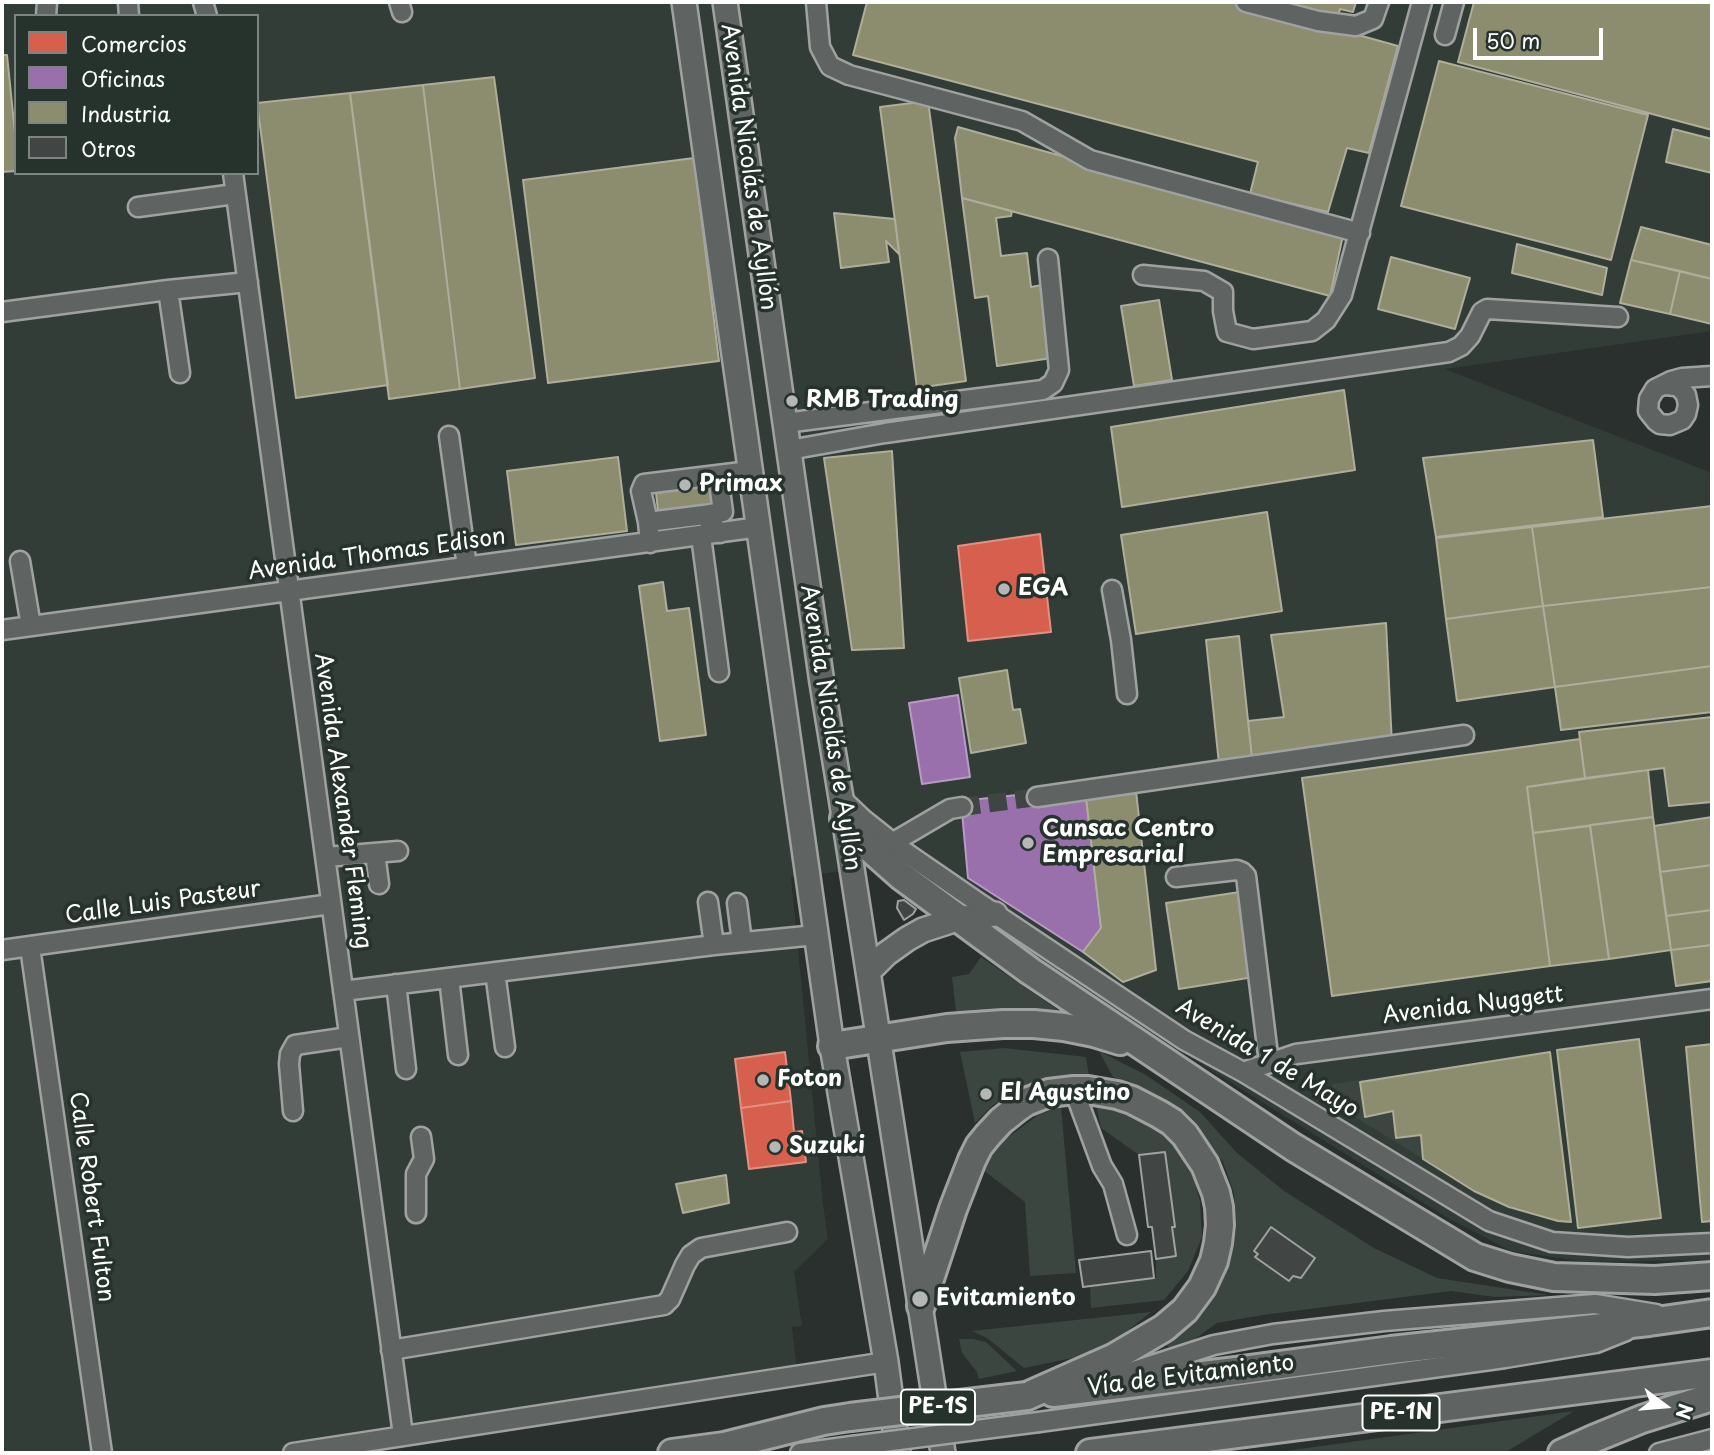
<!DOCTYPE html>
<html>
<head>
<meta charset="utf-8">
<style>
	body { margin:0 }
	#map { position:relative; width:1714px; height:1455px; overflow:hidden; background:#29302d; font-family:"Playpen Sans",sans-serif }
	canvas { display:block }
	.frame { position:absolute; inset:0; border:4px solid #fff; pointer-events:none }
	.legend { position:absolute; left:14px; top:14px; width:245px; height:161px; box-sizing:border-box; background:#26332d; border:2px solid #7d8581; margin:0; padding:9px 12px; list-style:none; font-size:21px; color:#fff }
	.legend li { display:flex; align-items:center; gap:14px; height:35px }
	.legend b { width:35px; border:2px solid #7d8581 }
	.north { position:absolute; left:1630px; top:1371px; width:70px; height:70px; -webkit-text-stroke:5px #26332d; paint-order:stroke; rotate:106deg; font-size:19px; font-weight:700; line-height:28px; text-align:center; color:#fff }
	.north::after { content:''; display:block; margin:auto; width:24px; height:32px; background:#fff; clip-path:polygon(50% 0,100% 100%,50% 72%,0 100%) }
	.scale { position:absolute; left:1473px; top:28px; width:130px; height:32px; box-sizing:border-box; border:4px solid #fff; border-top:0; padding-left:9px; font-size:21px; line-height:24px; white-space:nowrap; color:#fff; -webkit-text-stroke:5px #26332d; paint-order:stroke }
</style>
</head>
<body>
<div id="map">
<canvas width="1714" height="1455"></canvas>
<div class="frame"></div>
<ul class="legend">
<li><b style="height:19px;background:#d6604d"></b>Comercios</li>
<li><b style="height:19px;background:#9970ab"></b>Oficinas</li>
<li><b style="height:19px;background:#8c8c6e"></b>Industria</li>
<li><b style="height:19px;background:#414644"></b>Otros</li>
</ul>
<div class="north">N</div>
<div class="scale">50 m</div>
</div>
<script>
const ctx = document.querySelector('canvas').getContext('2d');
ctx.lineJoin = 'round';
function paint(path, color) { ctx.fillStyle = color; ctx.fill(path, 'evenodd'); }
const poly = rows => new Path2D(rows.map(r => 'M' + r).join(''));
function strokePath(path, color, width, dash) { ctx.strokeStyle = color; ctx.lineWidth = width; ctx.lineCap = dash ? 'butt' : 'round'; ctx.setLineDash(dash || []); ctx.stroke(path); }
function write(font, color, halo, rows, align = 'center') {
  ctx.font = font + ' "Playpen Sans",sans-serif'; ctx.lineWidth = 7; ctx.setLineDash([]); ctx.textBaseline = 'middle'; ctx.strokeStyle = halo; ctx.fillStyle = color; for (const [text, x, y, turn = 0] of rows) {
    ctx.save(); ctx.translate(x, y); ctx.rotate((+turn || 0) * Math.PI / 180); ctx.textAlign = isNaN(turn) ? turn : align; if (halo) ctx.strokeText(text, 0, 0); ctx.fillText(text, 0, 0); ctx.restore();
  }
}
const built = poly([
	[2,2,1712,2,1712,331,1445,369,1712,473,1712,1260,1587,1262,1511,1251,1448,1218,999,938,900,865,791,877,823,1204,828,1239,794,1272,802,1326,792,1327,797,1370,339,1453,2,1453],
	[16,16,257,16,257,173,16,173]
]);
const green = poly([
	[981,957,1071,1019,957,1020,952,977,969,974],
	[1004,1048,1086,1057,1089,1076,1073,1076,1035,1083,1012,1093,993,1105,975,1123,960,1052],
	[1099,1051,1146,1075,1200,1112,1237,1153,1284,1191,1374,1248,1437,1278,1549,1295,1495,1297,1451,1291,1263,1315,1217,1323,1189,1343,1170,1348,1162,1341,1211,1295,1227,1266,1236,1230,1234,1193,1223,1162,1200,1131,1176,1110,1155,1096,1113,1077],
	[1359,1080,1365,1117,1393,1111,1395,1139,1421,1135,1422,1158,1327,1100,1326,1091,1333,1084],
	[1096,1105,1118,1108,1145,1120,1173,1144,1192,1169,1200,1202,1202,1237,1188,1271,1164,1300,1091,1308,1090,1287,1156,1278,1156,1259,1175,1256,1172,1227,1175,1226,1165,1152,1139,1155,1101,1128],
	[1061,1107,1076,1273,1030,1276,1025,1202,983,1170,986,1163,1002,1142,1038,1115],
	[1151,1312,1121,1336,1082,1356,1024,1368,987,1338,972,1331],
	[959,1339,973,1339,986,1342,1017,1371,979,1379,977,1372,962,1353],
	[1574,1411,1504,1453,1271,1453]
]);
const shops = poly([
	[1040,534,1051,632,968,641,958,546,1040,534],
	[785,1052,791,1101,741,1108,735,1059,785,1052],
	[791,1101,794,1132,802,1131,806,1162,749,1169,741,1108,791,1101]
]);
const offices = poly([
	[958,695,970,777,922,784,909,703,958,695],
	[1036,793,1086,797,1101,928,1083,952,968,878,961,801,1036,793]
]);
const industry = poly([
	[867,2,1239,2,1398,46,1369,153,1347,148,1328,212,1250,194,1258,162,853,55,867,2],
	[1261,2,1356,2,1353,12,1340,9,1337,21,1261,2],
	[1474,2,1712,2,1712,130,1458,62,1474,2],
	[2,55,7,55,16,143,16,171,2,172,2,55],
	[1439,61,1648,115,1611,260,1401,206,1439,61],
	[494,77,535,378,460,389,423,85,494,77],
	[423,85,460,389,389,399,350,93,423,85],
	[350,93,388,385,296,398,257,103,350,93],
	[928,101,966,381,917,388,880,107,928,101],
	[958,127,1343,235,1330,296,962,198,955,138,958,127],
	[1673,129,1712,139,1712,173,1666,162,1673,129],
	[694,158,719,361,548,383,523,180,694,158],
	[962,198,1012,211,1011,216,996,218,1001,256,1027,253,1031,287,1042,285,1052,358,997,366,988,296,975,298,962,198],
	[834,213,895,219,899,254,886,241,889,262,841,268,834,213],
	[1641,227,1712,245,1712,279,1631,260,1641,227],
	[1517,244,1607,268,1602,295,1512,273,1517,244],
	[1391,257,1470,278,1455,329,1378,309,1391,257],
	[1631,260,1680,271,1670,314,1620,303,1631,260],
	[1680,271,1712,279,1712,324,1670,314,1680,271],
	[1159,300,1172,380,1134,386,1121,306,1159,300],
	[1344,390,1355,470,1122,507,1111,427,1344,390],
	[1593,440,1603,517,1436,537,1423,458,1593,440],
	[892,451,904,648,852,650,824,458,892,451],
	[618,457,627,531,516,545,507,471,618,457],
	[724,484,727,502,658,511,656,493,724,484],
	[1712,506,1712,587,1543,606,1532,527,1712,506],
	[1267,512,1282,611,1136,634,1121,535,1267,512],
	[1532,527,1543,606,1446,619,1436,538,1532,527],
	[663,582,667,611,689,608,706,735,660,741,639,586,663,582],
	[1712,587,1712,666,1555,687,1543,606,1712,587],
	[1543,606,1555,687,1457,701,1446,619,1543,606],
	[1386,623,1392,745,1252,758,1248,721,1284,717,1271,635,1386,623],
	[1239,636,1252,758,1219,764,1206,640,1239,636],
	[1712,666,1712,712,1561,730,1555,687,1712,666],
	[1007,670,1013,710,1020,709,1026,743,971,753,959,678,1007,670],
	[1712,717,1712,802,1669,806,1664,768,1585,778,1579,732,1712,717],
	[1580,739,1585,778,1527,787,1550,966,1332,996,1302,778,1580,739],
	[1648,770,1653,817,1533,833,1527,787,1648,770],
	[1136,791,1156,970,1123,982,1083,952,1101,928,1086,797,1136,791],
	[1653,817,1671,950,1609,959,1590,825,1653,817],
	[1712,817,1712,865,1660,872,1654,826,1712,817],
	[1590,826,1609,959,1550,966,1533,833,1590,826],
	[1712,865,1712,910,1666,916,1660,872,1712,865],
	[1240,892,1254,977,1179,989,1166,903,1240,892],
	[1712,910,1712,945,1671,950,1666,916,1712,910],
	[1712,945,1712,981,1676,986,1671,950,1712,945],
	[1639,1039,1661,1218,1578,1228,1557,1050,1639,1039],
	[1712,1044,1712,1221,1702,1222,1686,1047,1712,1044],
	[1550,1052,1571,1222,1558,1221,1509,1207,1474,1191,1423,1159,1421,1135,1396,1138,1393,1111,1365,1117,1360,1082,1550,1052],
	[726,1175,729,1203,683,1213,676,1184,726,1175]
]);
const building = poly([
	[904,900,916,909,913,914,904,920,897,908,898,901,904,900],
	[1165,1152,1175,1227,1172,1227,1176,1256,1156,1259,1152,1227,1148,1227,1139,1155,1165,1152],
	[1271,1227,1315,1258,1301,1278,1293,1276,1289,1281,1255,1257,1258,1254,1254,1251,1271,1227],
	[1151,1251,1154,1278,1083,1287,1079,1260,1151,1251]
]);
const minorTunnel = poly([
	[962,807,1037,797]
]);
const minor = poly([
	[128,2,129,16],
	[203,2,207,16],
	[399,2,402,12],
	[816,2,820,47,830,66,849,75,1022,121,1090,160,1360,233],
	[1246,2,1318,21,1356,26,1373,19,1379,2],
	[46,16,47,2],
	[1445,35,1454,2],
	[233,173,403,1435],
	[138,207,235,194],
	[1143,275,1204,281,1223,292,1223,311,1227,332,1253,339,1312,331,1326,320,1342,295,1422,2],
	[168,290,180,373],
	[2,312,168,290,248,282],
	[1665,385,1675,386,1680,388,1686,395,1688,405,1686,414,1682,420,1670,425,1660,424,1656,421,1648,411,1649,399,1655,389,1671,381,1682,378,1712,376],
	[785,423,1043,390,1053,383,1059,370,1048,259],
	[449,436,467,567],
	[789,450,885,433,1449,352,1461,346,1470,336,1482,312,1487,309,1618,317],
	[704,515,723,512,718,475],
	[648,522,704,515,720,533],
	[701,536,719,672],
	[650,543,648,522,641,491,644,484,750,471],
	[20,561,31,626],
	[1112,590,1121,640,1127,694],
	[2,630,759,527],
	[1037,797,1464,735],
	[841,798,863,819,902,850,979,903,1184,1040,1243,1072,1489,1221,1552,1242,1628,1247,1712,1243],
	[892,843,950,809,962,807],
	[375,853,379,884],
	[326,857,398,851],
	[1176,877,1237,870,1242,872,1246,876,1269,1063],
	[708,902,714,945],
	[737,903,742,942],
	[30,947,102,1453],
	[2,950,331,904],
	[495,972,505,1047],
	[449,978,458,1055],
	[396,984,406,1069],
	[343,991,714,945,816,935],
	[1243,1072,1296,1054,1712,999],
	[1074,1090,1102,1166,1113,1184,1127,1235],
	[293,1111,289,1064,290,1054,295,1045,349,1037],
	[416,1213,416,1174,424,1159,421,1137],
	[391,1350,664,1305,670,1299,685,1265,691,1255,701,1248,787,1232],
	[1115,1377,1214,1345,1273,1334,1384,1321,1595,1304,1656,1314],
	[1039,1422,1505,1358,1596,1343,1626,1331],
	[293,1453,886,1362],
	[800,1453,852,1446],
	[1659,1453,1712,1439]
]);
const major = poly([
	[684,2,832,1046,886,1362,898,1453],
	[725,2,822,683,841,798,943,1453],
	[868,972,886,954,907,939,923,930,957,919,995,914]
]);
const highway = poly([
	[844,818,866,845,901,876,1030,971,1293,1147,1475,1257,1510,1268,1554,1277,1655,1280,1712,1276],
	[832,1046,947,1028,1003,1024,1034,1024,1064,1027,1094,1033,1120,1041],
	[921,1306,953,1209,972,1160,979,1146,988,1135,1001,1121,1016,1109,1026,1102,1049,1093,1074,1090,1088,1090,1117,1095,1132,1100,1159,1114,1172,1122,1185,1135,1205,1165,1216,1193,1219,1207,1220,1225,1218,1243,1214,1261,1202,1287,1185,1310,1164,1328,1113,1358,1027,1396],
	[1053,1393,1236,1371,1391,1350,1649,1322,1712,1313],
	[672,1453,724,1446,824,1421,850,1417],
	[1090,1453,1712,1373],
	[1562,1453,1593,1439,1642,1419,1712,1397]
]);
const minorBridge = poly([
	[852,1446,1039,1422]
]);
const highwayBridge = poly([
	[850,1417,1027,1396]
]);
const markers = [
	[792,401,7,"#b4b7b6"],
	[685,485,7,"#b4b7b6"],
	[1004,589,7,"#b4b7b6"],
	[1028,843,7,"#b4b7b6"],
	[763,1080,7,"#b4b7b6"],
	[986,1094,7,"#b4b7b6"],
	[775,1147,7,"#b4b7b6"],
	[920,1299,9,"#b4b7b6"]
];
const shields = [
	[938,1407,74],
	[1401,1413,77]
];
const shieldNames = [
	["PE-1S",938,1407],
	["PE-1N",1401,1413]
];
const streetNames = [
	["Avenida Nicolás de Ayllón",748,167,82],
	["Avenida Thomas Edison",377,555,-8],
	["Avenida Nicolás de Ayllón",830,728,81],
	["Avenida Alexander Fleming",342,801,82],
	["Calle Luis Pasteur",163,903,-8],
	["Avenida Nuggett",1473,1006,-7],
	["Avenida 1 de Mayo",1267,1059,31],
	["Calle Robert Fulton",91,1197,82],
	["Vía de Evitamiento",1191,1376,-7]
];
const poiNames = [
	["RMB Trading",806,401],
	["Primax",699,485],
	["EGA",1018,589],
	["Cunsac Centro",1042,830],
	["Empresarial",1042,856],
	["Foton",777,1080],
	["El Agustino",1000,1094],
	["Suzuki",789,1147],
	["Evitamiento",936,1299]
];
paint(built, '#323d38');
paint(green, '#3b4641');
paint(shops, '#d6604d');
strokePath(shops, '#e29082', 2);
paint(offices, '#9970ab');
strokePath(offices, '#b89bc4', 2);
paint(industry, '#8c8c6e');
strokePath(industry, '#aeae9a', 2);
paint(building, '#414644');
strokePath(building, '#9fa2a0', 2);
strokePath(minorTunnel, '#3e4542', 18, [18, 9]);
strokePath(minor, '#9fa2a0', 23);
strokePath(major, '#9fa2a0', 28);
strokePath(highway, '#9fa2a0', 32);
strokePath(minor, '#5f6362', 18);
strokePath(major, '#5f6362', 23);
strokePath(highway, '#5f6362', 26);
strokePath(minorBridge, '#9fa2a0', 23, []);
strokePath(highwayBridge, '#9fa2a0', 32, []);
strokePath(minorBridge, '#5f6362', 18);
strokePath(highwayBridge, '#5f6362', 26);
for (const [x, y, r, color] of markers) { const dot = new Path2D(); dot.arc(x, y, r, 0, 2 * Math.PI); ctx.fillStyle = color; ctx.fill(dot); strokePath(dot, '#26332d', 2.5); }
for (const [x, y, w] of shields) { const box = new Path2D(); box.roundRect(x - w / 2, y - 17.5, w, 35, 5); ctx.fillStyle = '#26332d'; ctx.fill(box); strokePath(box, '#fff', 2); }
write('bold 21px', '#fff', null, shieldNames);
write('23px', '#fff', '#26332d', streetNames);
write('bold 23px', '#fff', '#26332d', poiNames, 'left');
</script>
</body>
</html>
